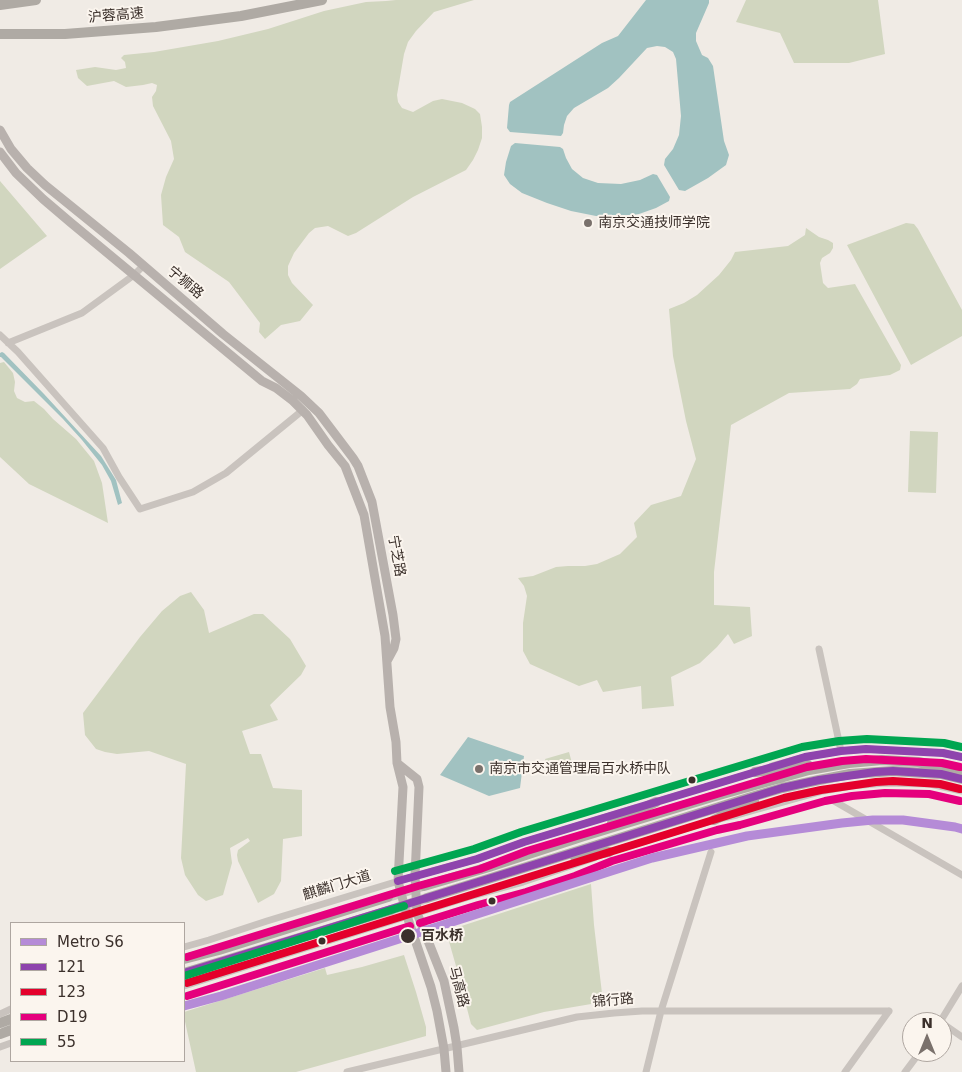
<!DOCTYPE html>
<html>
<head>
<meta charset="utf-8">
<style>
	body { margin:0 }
	#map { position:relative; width:962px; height:1072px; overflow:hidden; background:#f0ebe5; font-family:"DejaVu Sans",sans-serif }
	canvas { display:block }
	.legend { position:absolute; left:10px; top:922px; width:175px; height:140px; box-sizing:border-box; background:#fbf5ee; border:1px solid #aea6a0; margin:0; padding:6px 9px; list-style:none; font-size:15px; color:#3b302b }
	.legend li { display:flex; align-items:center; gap:10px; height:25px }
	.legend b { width:25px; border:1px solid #aea6a0 }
	.north { position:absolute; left:902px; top:1012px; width:50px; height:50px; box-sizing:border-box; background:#fbf5ee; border:1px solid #aea6a0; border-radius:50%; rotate:0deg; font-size:14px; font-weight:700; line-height:20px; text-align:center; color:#3b302b }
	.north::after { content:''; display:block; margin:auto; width:18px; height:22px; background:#7a716c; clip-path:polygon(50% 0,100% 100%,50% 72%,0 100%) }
</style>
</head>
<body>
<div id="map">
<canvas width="962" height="1072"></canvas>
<ul class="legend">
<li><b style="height:6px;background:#b58bd7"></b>Metro S6</li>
<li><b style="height:6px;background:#8e44ad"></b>121</li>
<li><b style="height:6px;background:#e4002b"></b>123</li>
<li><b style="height:6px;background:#e5007d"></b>D19</li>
<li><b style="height:6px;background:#00a651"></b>55</li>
</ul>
<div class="north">N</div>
</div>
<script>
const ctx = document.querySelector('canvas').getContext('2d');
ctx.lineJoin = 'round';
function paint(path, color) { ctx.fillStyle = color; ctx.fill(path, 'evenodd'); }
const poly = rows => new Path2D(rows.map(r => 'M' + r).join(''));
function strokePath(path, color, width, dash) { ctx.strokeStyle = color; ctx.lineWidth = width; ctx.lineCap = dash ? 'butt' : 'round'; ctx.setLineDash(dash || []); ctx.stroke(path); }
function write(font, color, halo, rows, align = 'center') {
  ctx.font = font + ' "DejaVu Sans","Noto Sans SC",sans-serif'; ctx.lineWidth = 4; ctx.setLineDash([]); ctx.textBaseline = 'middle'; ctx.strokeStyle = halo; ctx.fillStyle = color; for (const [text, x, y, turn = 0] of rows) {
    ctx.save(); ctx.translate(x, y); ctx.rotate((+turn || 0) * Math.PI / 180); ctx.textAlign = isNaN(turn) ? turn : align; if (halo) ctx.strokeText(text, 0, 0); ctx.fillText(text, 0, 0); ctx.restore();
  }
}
const green = poly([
	[396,0,474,0,434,12,416,31,408,42,404,54,397,95,398,102,402,108,413,112,433,101,442,99,462,103,475,109,480,114,482,127,482,138,478,150,473,160,466,170,413,197,356,233,348,236,328,226,315,228,309,233,294,253,288,266,288,275,292,283,313,305,300,321,281,325,265,339,259,332,260,323,229,282,185,252,179,237,163,225,161,195,166,177,174,159,171,141,153,106,152,97,156,91,157,85,152,83,143,85,126,87,114,81,87,86,78,78,76,70,95,67,116,70,126,68,125,62,121,58,124,55,154,52,218,41,268,29,324,11,366,2,386,1],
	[746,0,878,0,885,54,849,63,794,63,780,33,736,22],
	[0,181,47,236,0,269],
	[906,223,914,224,918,229,962,310,962,336,911,365,847,245],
	[806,228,819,237,828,240,833,243,833,248,830,253,822,258,820,263,823,283,828,288,855,284,901,365,900,370,890,375,860,379,857,384,850,389,789,393,731,425,714,572,714,605,750,607,752,636,734,644,728,634,717,647,700,663,671,677,674,706,642,709,641,686,603,692,597,680,579,686,530,664,523,651,523,623,527,596,524,586,518,578,533,576,556,567,568,566,585,566,597,564,620,554,637,537,634,523,651,505,681,496,696,459,686,421,673,356,669,309,684,303,697,295,719,275,731,260,735,252,788,246,805,235],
	[4,362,13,373,15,382,14,391,17,398,25,402,34,401,44,409,53,419,76,439,94,461,102,483,108,523,29,484,0,457,0,363],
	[910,431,938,432,936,493,908,492],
	[191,592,204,610,209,633,254,614,263,614,290,639,306,666,301,675,270,705,278,720,242,731,250,754,261,754,273,788,302,790,302,836,283,839,281,881,274,894,258,903,238,861,237,855,238,850,250,841,248,838,230,848,232,863,223,895,206,901,198,895,185,875,181,858,186,764,149,751,117,754,105,752,96,749,85,735,83,713,140,637,162,611,180,596],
	[569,752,572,763,549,771,545,759],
	[591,884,594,925,603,1002,544,1012,477,1030,471,1024,456,966,446,931],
	[404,955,416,992,426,1027,426,1036,296,1072,196,1072,184,1017,184,1012,325,968,327,975,362,967]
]);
const water = poly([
	[646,0,709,0,709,3,696,33,696,41,702,55,708,58,713,66,724,141,729,155,726,165,708,178,685,191,679,190,664,165,665,159,673,149,679,135,681,116,676,59,673,52,665,47,657,46,647,48,619,78,608,88,574,108,567,116,564,125,563,133,561,136,510,132,507,128,509,105,510,102,602,43,618,36],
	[515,143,560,147,563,149,566,158,572,169,583,178,598,183,621,184,640,180,653,174,657,175,670,197,669,201,656,208,639,214,620,217,596,216,571,211,547,203,522,193,510,184,504,175,506,162,511,146],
	[2,352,4,353,44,394,101,456,116,480,122,503,118,505,111,481,102,465,82,440,63,419,1,357,0,357,0,353],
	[468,737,524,756,520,788,489,796,440,775]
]);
const highwayTunnel = poly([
	[388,897,423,886],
	[391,910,427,898]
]);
const minor = poly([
	[0,335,18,352,103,448,119,477,140,509,193,492,226,473,303,410],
	[8,343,82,313,134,275,143,266],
	[819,649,841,751],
	[772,766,805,757,841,751,866,749,943,753,962,757],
	[834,801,962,875],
	[652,803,759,771],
	[606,853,714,820,737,815,823,791,851,786,885,783,930,784,962,791],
	[184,947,209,940,267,921,415,876,477,859,524,842,635,808],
	[184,986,475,895,523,882,594,858],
	[0,1014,11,1009],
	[940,1022,962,986],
	[942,1023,962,1037],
	[0,1047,11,1043],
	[347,1072,577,1017,614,1013,642,1011,889,1011],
	[646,1072,661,1011,711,852],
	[845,1072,889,1011],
	[905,1072,920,1052]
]);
const major = poly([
	[0,130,11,149,27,168,45,185,129,253,223,334,301,396,319,413,353,458,358,466,372,502,393,615,396,639,394,648,387,661],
	[0,152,16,173,43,199,70,222,262,381,276,388,293,401,307,415,328,445,345,466,364,515,385,636,390,707,396,742,397,763,403,787,398,881,407,916,431,987,437,1011,444,1049,446,1072],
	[397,763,417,779,419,787,415,876,417,913,444,981,454,1028,457,1047,459,1072]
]);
const highway = poly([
	[0,5,36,0],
	[0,34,65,34,156,27,241,16,322,0],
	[755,772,808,765],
	[714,820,754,801],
	[612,823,656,802],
	[575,857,609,852],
	[424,886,489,867,584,836,712,797,809,770,849,763,882,760,918,762,962,770],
	[427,898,748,798,782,788,819,780,850,774,893,771,941,774,962,779],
	[184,959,219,950,388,897],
	[184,973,391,910],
	[0,1023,11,1019],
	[0,1034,11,1030]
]);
const bus1 = poly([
	[398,881,477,859,524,842,805,757,841,751,866,749,943,753,962,757],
	[184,973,782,788,819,780,875,772,893,771,941,774,962,779]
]);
const bus2 = poly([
	[187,983,784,798,821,790,876,782,893,781,940,784,960,789]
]);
const bus3 = poly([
	[420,923,478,905,526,892,575,876,612,861,717,830,740,825,825,801,852,796,885,793,929,794,960,801],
	[187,957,418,886,480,869,527,851,807,767,842,761,866,759,942,763,960,767],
	[187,996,410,926]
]);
const bus4 = poly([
	[395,871,474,849,521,832,802,747,839,741,867,739,944,743,962,747],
	[184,976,404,906]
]);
const metro1 = poly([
	[184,1006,221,996,652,858,747,836,842,823,873,820,903,820,955,827,962,829]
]);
const markers = [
	[588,223,5,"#7a716c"],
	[479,769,5,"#7a716c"],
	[692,780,4.5,"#3b302b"],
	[492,901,4.5,"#3b302b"],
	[408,936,8,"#3b302b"],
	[322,941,4.5,"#3b302b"]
];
const streetNames = [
	["沪蓉高速",116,16,-5],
	["宁狮路",185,283,40],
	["宁芝路",396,556,80],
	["麒麟门大道",337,886,-17],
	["马高路",458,987,75],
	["锦行路",613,1001,-5]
];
const poiNames = [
	["南京交通技师学院",598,223],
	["南京市交通管理局百水桥中队",489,769]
];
const stopNames = [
	["百水桥",421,936]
];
paint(green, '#d1d6bf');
paint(water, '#a1c2c1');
strokePath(highwayTunnel, '#ccc6c0', 10, [10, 5]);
strokePath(minor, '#c9c3be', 7);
strokePath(major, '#b8b1ad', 9);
strokePath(highway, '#afaaa4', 10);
strokePath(bus1, '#8e44ad', 8);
strokePath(bus2, '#e4002b', 8);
strokePath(bus3, '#e5007d', 8);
strokePath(bus4, '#00a651', 8);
strokePath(metro1, '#b58bd7', 9);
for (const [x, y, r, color] of markers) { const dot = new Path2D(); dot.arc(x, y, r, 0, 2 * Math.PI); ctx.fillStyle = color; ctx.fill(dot); strokePath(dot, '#fbf5ee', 2); }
write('14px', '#3b302b', '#fbf5ee', streetNames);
write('14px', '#3b302b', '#fbf5ee', poiNames, 'left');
write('bold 14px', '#3b302b', '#fbf5ee', stopNames, 'left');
</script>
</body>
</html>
